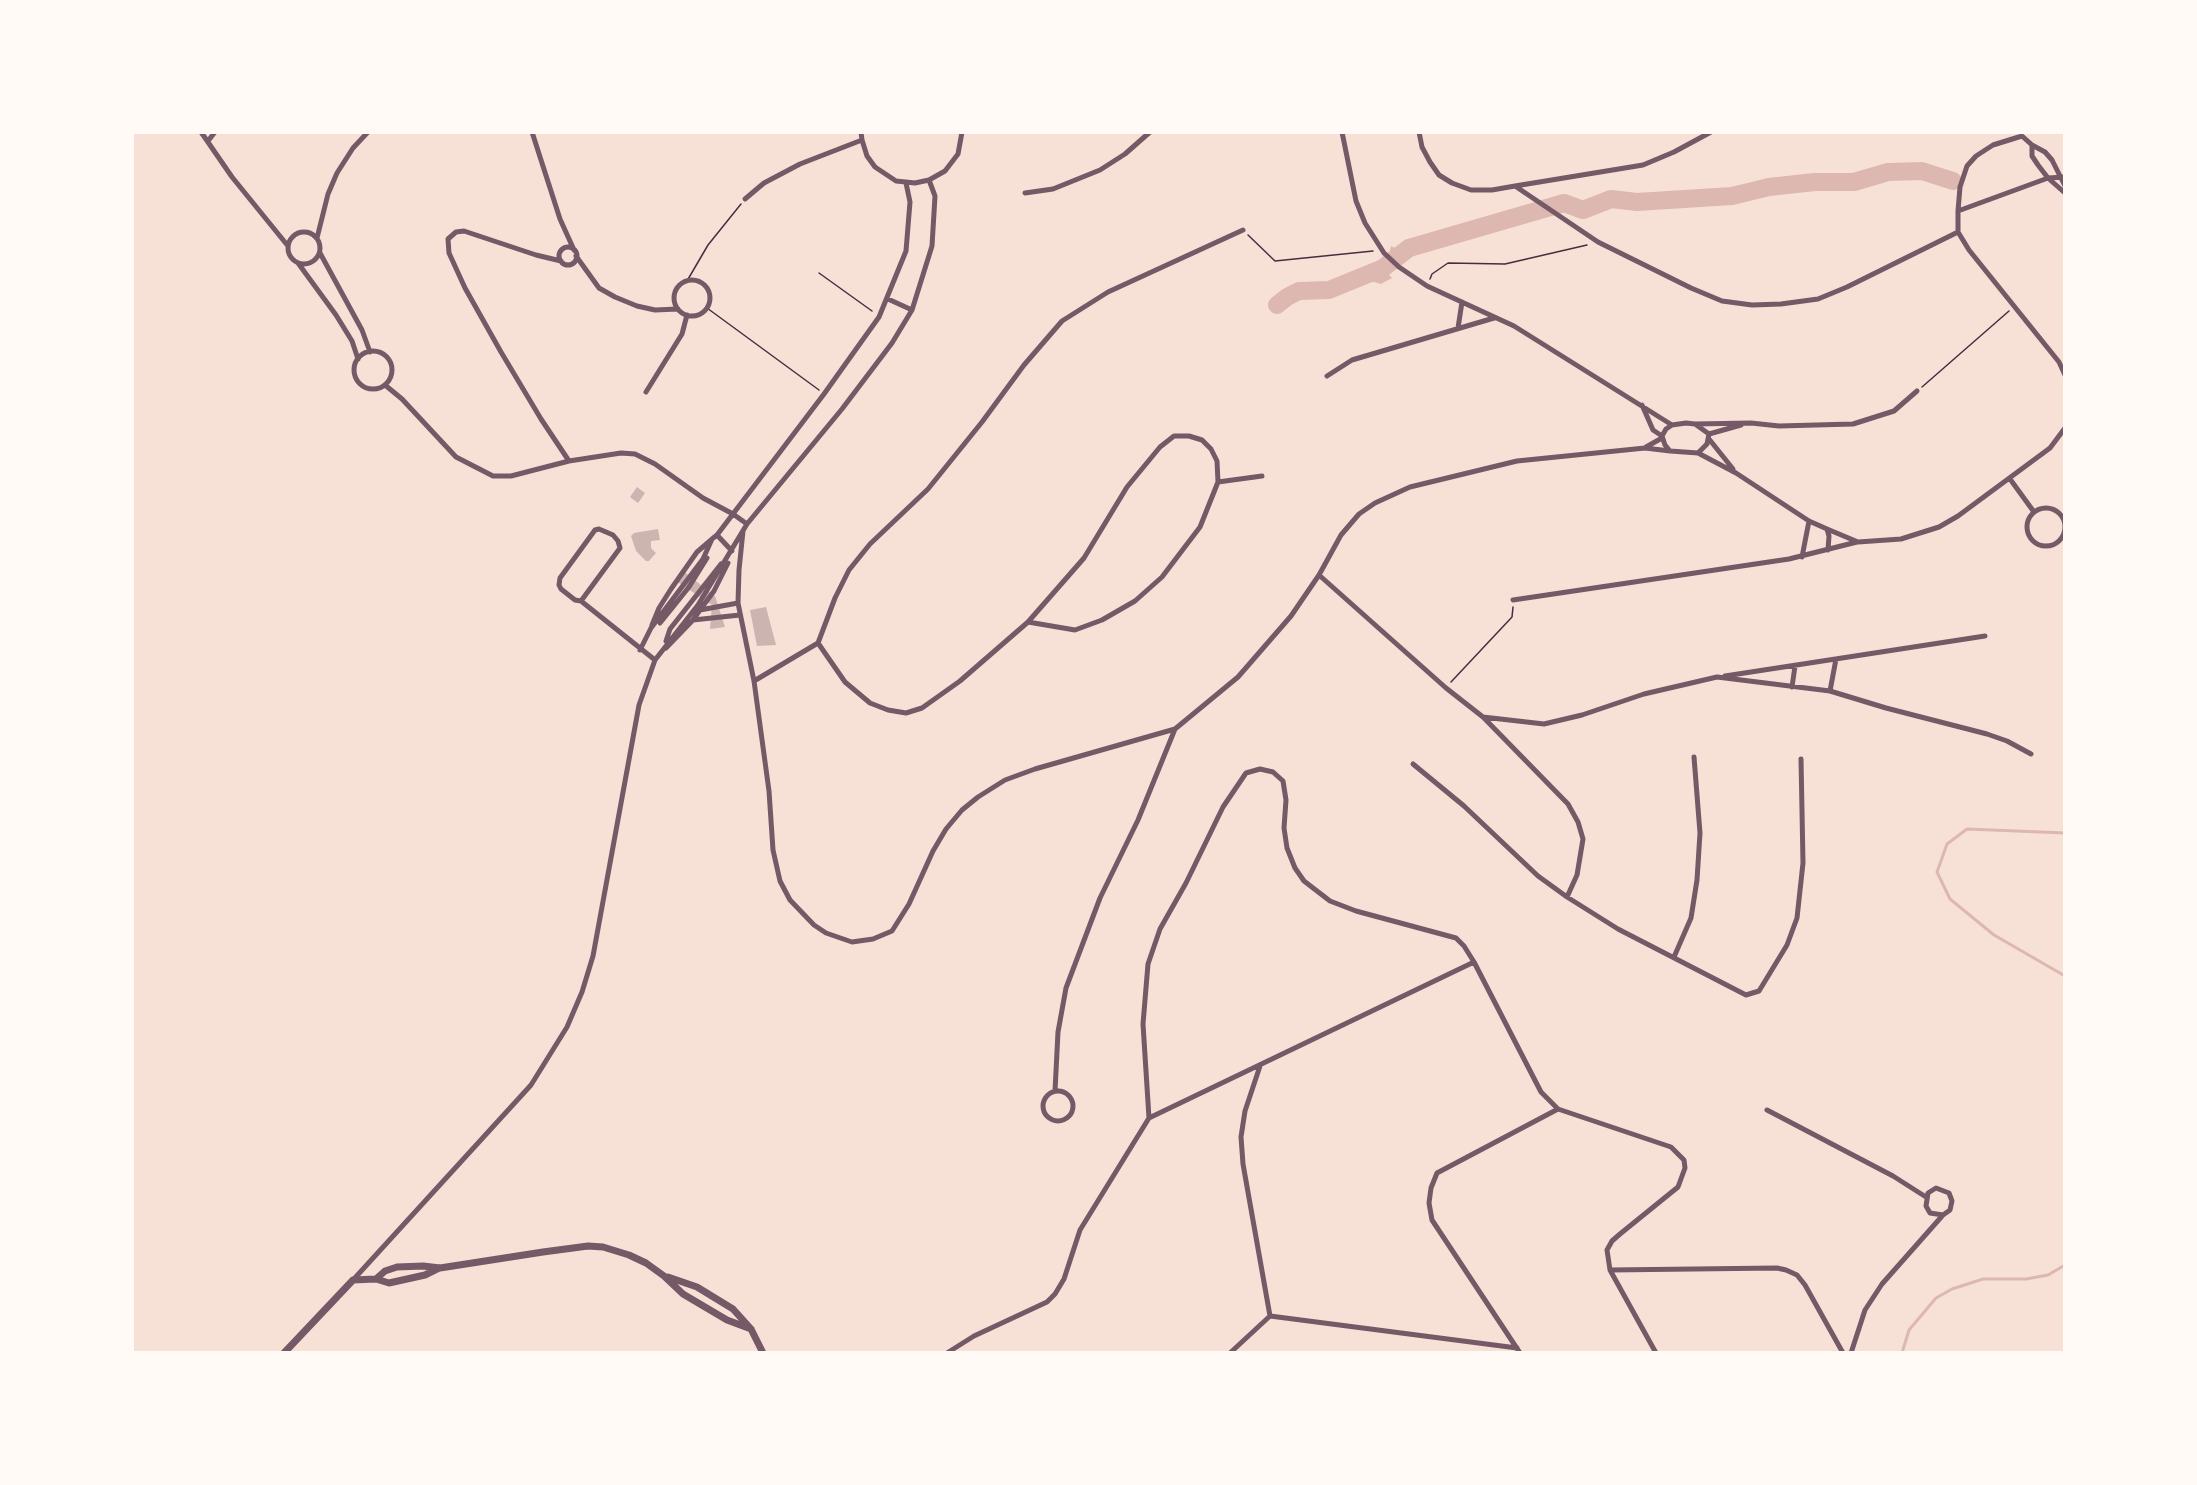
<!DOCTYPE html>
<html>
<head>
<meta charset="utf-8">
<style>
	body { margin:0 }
	#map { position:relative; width:2197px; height:1485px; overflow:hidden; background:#f7e1d7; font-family:Inter,sans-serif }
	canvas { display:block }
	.frame { position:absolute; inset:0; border:134px solid #fffaf5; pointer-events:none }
</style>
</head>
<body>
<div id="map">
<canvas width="2197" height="1485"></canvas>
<div class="frame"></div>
</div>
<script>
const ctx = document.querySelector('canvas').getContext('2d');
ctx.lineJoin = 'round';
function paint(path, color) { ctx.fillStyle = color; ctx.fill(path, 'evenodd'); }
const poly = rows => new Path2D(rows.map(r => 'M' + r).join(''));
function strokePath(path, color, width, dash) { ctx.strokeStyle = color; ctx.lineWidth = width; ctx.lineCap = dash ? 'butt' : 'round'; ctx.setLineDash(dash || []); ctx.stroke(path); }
const water = poly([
	[1418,241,1419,246,1412,249,1405,260,1402,258,1401,261,1390,251,1391,246,1395,248,1403,242],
	[1378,262,1392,278,1381,284,1370,281,1369,265]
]);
const stream = poly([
	[2065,833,1967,829,1947,844,1937,872,1950,899,1994,935,2065,976],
	[1902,1353,1909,1330,1936,1298,1952,1289,1983,1279,2026,1279,2048,1275,2065,1265]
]);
const river = poly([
	[1277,305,1287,297,1299,291,1329,290,1383,268,1409,248,1564,203,1583,210,1611,199,1637,202,1732,196,1769,187,1815,182,1854,182,1888,172,1922,171,1953,181]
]);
const building = poly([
	[637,487,645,493,638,503,630,497],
	[658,529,660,540,651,541,651,548,656,553,649,561,646,561,636,551,631,536,634,533],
	[682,570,715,596,725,627,710,629,712,605,676,581],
	[766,607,776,645,757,646,750,610]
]);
const path = poly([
	[1248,235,1275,261,1373,251],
	[819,273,872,311],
	[1430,279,1432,274,1448,263,1505,264,1587,245],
	[687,281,708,245,741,204],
	[707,308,819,390],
	[1922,387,2009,311],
	[1451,682,1512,617,1513,607]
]);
const minor = poly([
	[201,132,232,177,288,246],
	[532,132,560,219,574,250],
	[861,132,862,140,867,156,875,167,896,181,915,183,929,180,945,171,958,154,962,132],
	[1342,132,1356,201,1365,223,1384,253,1399,267,1427,286,1514,326,1672,425],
	[1419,132,1422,147,1430,162,1439,175,1452,183,1471,190,1492,190,1515,186,1598,242,1691,288,1722,301,1752,305,1781,304,1818,299,1847,287,1958,232],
	[208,141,215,132],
	[2032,145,2032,156,2038,165,2048,178,2065,193],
	[1515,186,1643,165,1674,152,1711,132],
	[2065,186,2052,160,2045,152,2032,145,2022,136,1993,145,1976,156,1967,166,1960,187,1958,211,1958,232,1969,250,2059,362,2065,375],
	[1025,193,1053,189,1100,170,1125,154,1150,132],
	[745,199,764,183,800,164,862,140],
	[1958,211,2048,178,2064,177],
	'288 248a16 16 0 1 1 32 0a16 16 0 1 1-32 0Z',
	[317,238,328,194,337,173,353,148,368,132],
	'559 256a9 9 0 1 1 18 0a9 9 0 1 1-18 0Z',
	[320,253,362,330,370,352],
	[576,256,599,288,615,297,637,306,655,310,678,309],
	[561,261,536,255,464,231,456,232,448,239,449,253,465,288,501,352,541,419,569,461],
	[298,263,336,315,352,341,358,359],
	'674 298a18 18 0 1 1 36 0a18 18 0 1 1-36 0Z',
	[888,299,912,310],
	[1458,328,1462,302],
	'354 370a19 19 0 1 1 38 0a19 19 0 1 1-38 0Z',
	[1327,376,1352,360,1494,318],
	[385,385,402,399,456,457,493,476,511,476,569,461,621,453,635,454,655,464,703,498,733,514,747,524],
	[646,392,682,334,687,315],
	[1642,405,1653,430,1662,436],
	[1686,423,1695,424,1709,434,1707,444,1698,453,1670,451,1665,445,1662,436,1666,429,1672,425,1686,423],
	[1695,424,1751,423,1779,426,1853,424,1894,411,1917,391],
	[1709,434,1741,425],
	[1709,439,1733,469],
	[1646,447,1662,438],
	[1698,453,1736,473,1809,521,1827,529,1858,542,1901,539,1939,527,1958,516,2050,448,2065,428],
	[2010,479,2034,512],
	[1218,482,1262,476],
	'2027 527a19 19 0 1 1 38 0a19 19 0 1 1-38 0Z',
	[599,529,613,535,618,541,620,548,581,601,575,600,561,589,559,585,560,578,595,530,599,529],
	[1827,529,1829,536,1828,550],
	[743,531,739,570,738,603,754,681,769,791,773,850,780,881,790,900,814,925,826,933,852,942,873,939,892,931,909,904,933,851,946,829,962,810,978,797,1005,780,1035,769,1175,729,1238,677,1291,616,1319,575,1341,535,1359,514,1375,503,1410,487,1517,461,1645,448,1670,451],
	[717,535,824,394,879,317,906,251,910,202,906,183],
	[1802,557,1809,521],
	[1319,575,1446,688,1483,717,1568,804,1578,822,1583,839,1577,875,1567,897],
	[1513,600,1789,559,1857,542],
	[581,601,655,660],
	[700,610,714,591,728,563],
	[693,620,700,610,738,603],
	[660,623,689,587,707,558],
	[652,625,659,608,671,589,697,552,711,540],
	[666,641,670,629,721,564],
	[818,643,845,682,870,703,888,710,906,713,922,708,960,681,1028,622,1084,558,1127,487,1160,447,1174,436,1189,436,1202,440,1211,449,1217,461,1218,482,1200,527,1162,577,1135,601,1102,620,1075,630,1028,622],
	[666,648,693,620,740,615],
	[640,650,651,628,703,559,712,539,717,535,732,551],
	[1725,676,1985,636],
	[754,681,818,643,835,598,849,570,870,544,928,489,982,422,1024,365,1062,321,1108,292,1243,230],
	[1792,687,1795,666],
	[1830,691,1836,659],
	[1483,717,1544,724,1582,715,1644,694,1717,677,1830,691,1886,708,1987,734,2007,741,2031,754],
	[1413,764,1464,806,1538,876,1567,897,1618,929,1746,995,1759,991,1787,945,1797,918,1803,863,1801,759],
	[1674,957,1691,918,1697,880,1700,833,1694,757],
	[1260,1066,1245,1111,1241,1137,1243,1164,1270,1316,1517,1348],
	[1055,1091,1058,1032,1066,988,1100,898,1138,820,1175,729],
	'1043 1106a15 15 0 1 1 30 0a15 15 0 1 1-30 0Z',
	[1767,1110,1893,1176,1926,1197],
	[1149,1118,1143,1024,1148,964,1160,929,1186,883,1223,807,1246,773,1260,769,1273,772,1283,781,1286,800,1284,828,1287,848,1295,868,1304,881,1330,901,1356,911,1456,938,1464,946,1474,962,1541,1092,1558,1109,1671,1147,1684,1160,1685,1168,1678,1187,1620,1234,1612,1241,1607,1250,1610,1270,1656,1353],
	[1610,1270,1777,1268,1786,1270,1797,1275,1805,1285,1843,1353],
	[353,1280,531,1085,567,1027,582,992,593,956,639,705,655,660,698,605,747,524,842,409,892,343,912,310,932,246,935,196,929,180],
	[947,1353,974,1336,1047,1302,1055,1294,1064,1279,1080,1230,1149,1118,1474,962],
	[1230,1353,1270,1316],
	[1520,1353,1432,1220,1429,1203,1431,1188,1437,1173,1558,1109],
	[1851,1353,1865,1310,1882,1284,1943,1215,1950,1210,1952,1201,1949,1193,1936,1188,1928,1193,1926,1206,1930,1213,1943,1215]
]);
const tertiary = poly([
	[668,1277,697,1287,733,1309,751,1329,763,1353],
	[376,1279,385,1271,397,1267,423,1266,440,1268,543,1252,588,1246,603,1247,629,1255,646,1263,664,1276,683,1294,727,1320,751,1329],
	[284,1353,353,1280,376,1279,389,1283,425,1275,439,1268]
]);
paint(water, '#dcb8b0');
strokePath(stream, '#dcb8b0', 3);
strokePath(river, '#dcb8b0', 18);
paint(building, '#ccb4b1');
strokePath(path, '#4a2c40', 1.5);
strokePath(minor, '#755966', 5);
strokePath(tertiary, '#755966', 7);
</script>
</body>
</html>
